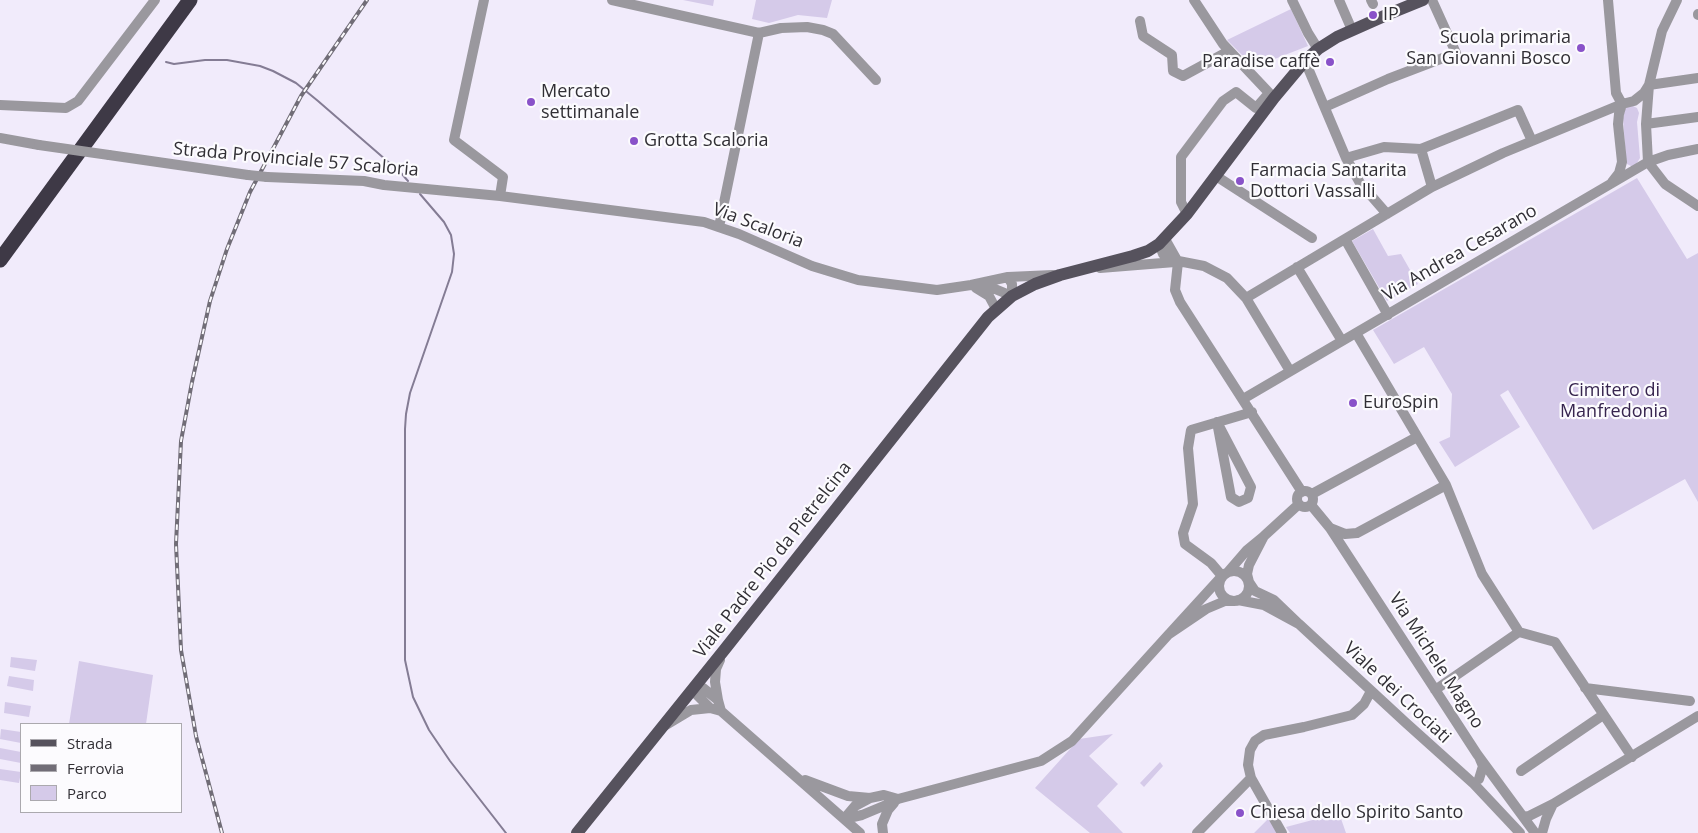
<!DOCTYPE html>
<html>
<head>
<meta charset="utf-8">
<style>
	body { margin:0 }
	#map { position:relative; width:1698px; height:833px; overflow:hidden; background:#f1ebfb; font-family:"Open Sans",sans-serif }
	canvas { display:block }
	.legend { position:absolute; left:20px; top:723px; width:162px; height:90px; box-sizing:border-box; background:#fcfbfe; border:1px solid #aba9ae; margin:0; padding:6px 9px; list-style:none; font-size:15px; color:#312f35 }
	.legend li { display:flex; align-items:center; gap:10px; height:25px }
	.legend b { width:25px; border:1px solid #aba9ae }
</style>
</head>
<body>
<div id="map">
<canvas width="1698" height="833"></canvas>
<ul class="legend">
<li><b style="height:6px;background:#56525d"></b>Strada</li>
<li><b style="height:6px;background:#716d77"></b>Ferrovia</li>
<li><b style="height:14px;background:#d5cae9"></b>Parco</li>
</ul>
</div>
<script>
const ctx = document.querySelector('canvas').getContext('2d');
ctx.lineJoin = 'round';
function paint(path, color) { ctx.fillStyle = color; ctx.fill(path, 'evenodd'); }
const poly = rows => new Path2D(rows.map(r => 'M' + r).join(''));
function strokePath(path, color, width, dash) { ctx.strokeStyle = color; ctx.lineWidth = width; ctx.lineCap = dash ? 'butt' : 'round'; ctx.setLineDash(dash || []); ctx.stroke(path); }
function write(font, color, halo, rows, align = 'center') {
  ctx.font = font + ' "Open Sans",sans-serif'; ctx.lineWidth = 4.5; ctx.setLineDash([]); ctx.textBaseline = 'middle'; ctx.strokeStyle = halo; ctx.fillStyle = color; for (const [text, x, y, turn = 0] of rows) {
    ctx.save(); ctx.translate(x, y); ctx.rotate((+turn || 0) * Math.PI / 180); ctx.textAlign = isNaN(turn) ? turn : align; if (halo) ctx.strokeText(text, 0, 0); ctx.fillText(text, 0, 0); ctx.restore();
  }
}
const green = poly([
	[683,0,714,0,713,6],
	[756,0,832,0,827,18,798,15,769,23,752,19],
	[1291,9,1308,46,1254,67,1227,40],
	[1628,106,1633,106,1637,108,1639,113,1637,122,1640,158,1635,166,1631,166,1627,164,1626,161,1623,118,1625,109],
	[1637,178,1687,259,1698,253,1698,502,1685,479,1593,530,1508,390,1500,395,1520,427,1455,467,1439,442,1450,437,1452,394,1424,347,1394,364,1373,330],
	[1373,229,1388,256,1401,254,1418,284,1387,301,1352,241],
	[11,657,37,660,35,671,10,667],
	[79,661,153,675,146,724,69,724],
	[9,676,34,680,33,691,7,686],
	[5,702,31,706,29,717,4,713],
	[1,729,21,732,21,743,0,739],
	[1113,734,1089,756,1118,784,1097,806,1123,833,1090,833,1035,788,1079,739],
	[0,748,21,752,21,763,0,759],
	[1160,762,1163,766,1144,787,1140,783],
	[0,769,21,772,19,783,0,780],
	[1339,813,1346,833,1290,833,1286,827],
	[1269,818,1278,833,1254,833]
]);
const stream = poly([
	[166,62,174,64,205,60,227,60,260,66,273,71,296,83,318,101,401,173,408,181],
	[420,194,444,222,451,235,454,254,452,272,410,393,406,414,405,429,405,660,413,697,429,730,450,761,506,833]
]);
const minor = poly([
	[484,0,454,140,503,177,500,196],
	[612,0,759,33,719,227],
	[1194,0,1223,44,1273,97],
	[1292,0,1308,33,1318,49],
	[1339,0,1352,30],
	[1371,0,1373,4],
	[1608,0,1616,93,1622,104],
	[1698,14,1698,15],
	[1140,21,1143,36,1172,55,1173,71,1183,76,1229,51],
	[759,33,781,28,807,27,823,30,833,34,876,80],
	[1305,61,1346,158,1360,183,1387,214],
	[1649,85,1698,78],
	[0,105,66,108,78,101,155,0],
	[1325,107,1388,79,1456,53,1432,0],
	[1646,124,1698,117],
	[0,138,39,145],
	[1421,149,1432,187],
	[109,155,248,175],
	[1346,158,1384,147,1421,149,1518,110,1532,141],
	[1648,162,1646,124,1649,85,1662,31,1677,0],
	[1648,162,1665,184,1698,206],
	[1216,176,1312,238],
	[267,177,364,181,384,185,500,196,704,222,739,234,812,266,858,280,937,290,971,285,1008,277,1053,275],
	[1612,182,1619,173,1622,162,1618,124,1619,114,1622,104],
	[1187,214,1181,202,1181,157,1223,101,1236,92,1256,108,1269,93],
	[1165,239,1178,262],
	[1345,239,1388,315],
	[1159,244,1163,254,1168,259,1204,266,1227,278,1246,298,1290,371],
	[1178,262,1175,290,1180,302,1302,492],
	[1297,267,1342,341],
	[1100,268,1175,262],
	[977,286,995,289,1012,296,1012,284,1008,277],
	[976,288,989,296,996,309],
	[1246,298,1432,187,1503,153,1622,104,1634,101,1644,93,1649,85],
	[1356,333,1446,485,1482,574,1519,632],
	[1243,399,1648,162,1668,155,1698,149],
	[1217,422,1251,487,1248,498,1239,502,1231,497,1217,422],
	'1297 499a8 8 0 1 1 16 0a8 8 0 1 1-16 0Z',
	[1312,494,1417,437],
	[1311,505,1330,528,1477,754,1535,833],
	[1330,528,1345,534,1357,533,1446,485],
	[1264,536,1299,504],
	'1219 586a15 15 0 1 1 30 0a15 15 0 1 1-30 0Z',
	[1228,572,1247,550,1264,536,1249,565,1247,574,1249,582,1255,591,1274,600,1299,624,1264,605,1238,600],
	[1233,601,1225,601,1206,609,1169,634,1222,576,1211,563,1185,544,1183,533,1193,504,1188,448,1191,430,1252,412],
	[1299,624,1405,722,1474,784,1520,833],
	[1585,688,1690,701],
	[1435,690,1519,632,1555,642,1632,757],
	[718,700,715,682,716,669,720,660],
	[721,711,718,700,703,688,695,686,697,695,710,708,721,711,860,833],
	[666,725,691,710,710,708],
	[1521,771,1603,715],
	[1479,779,1483,766,1480,759],
	[805,780,848,796,870,798,884,795,898,799],
	[1524,817,1529,816,1553,804,1698,716],
	[844,819,862,815,886,805,898,799,1041,761,1072,741,1169,634],
	[844,819,855,806,870,798],
	[883,833,882,824,888,810,894,803],
	[1197,833,1251,778],
	[1282,833,1251,778,1248,765,1250,750,1255,741,1264,735,1304,727,1352,715,1364,704,1371,691],
	[1542,833,1546,819,1553,804]
]);
const major = poly([
	[577,833,725,649,988,317,1012,296,1035,284,1060,275,1133,256,1148,251,1159,244,1187,214,1274,98,1305,61,1318,49,1337,37,1391,13,1423,0]
]);
const highway = poly([
	[0,260,190,0]
]);
const rail = poly([
	[222,833,196,736,181,650,176,544,181,441,192,382,210,301,227,249,250,192,301,96,367,0]
]);
const minorBridge = poly([
	[39,145,109,155],
	[248,175,267,177]
]);
const markers = [
	[1373,15,5,"#8952c9"],
	[1581,48,5,"#8952c9"],
	[1330,62,5,"#8952c9"],
	[531,102,5,"#8952c9"],
	[634,141,5,"#8952c9"],
	[1240,181,5,"#8952c9"],
	[1353,403,5,"#8952c9"],
	[1240,813,5,"#8952c9"]
];
const poiNames = [
	["IP",1383,15],
	["Scuola primaria",1571,38,"right"],
	["San Giovanni Bosco",1571,59,"right"],
	["Paradise caffè",1320,62,"right"],
	["Mercato",541,92],
	["settimanale",541,113],
	["Grotta Scaloria",644,141],
	["Farmacia Santarita",1250,171],
	["Dottori Vassalli",1250,192],
	["EuroSpin",1363,403],
	["Chiesa dello Spirito Santo",1250,813]
];
const streetNames = [
	["Strada Provinciale 57 Scaloria",296,160,5],
	["Via Scaloria",758,226,21],
	["Via Andrea Cesarano",1460,253,-30],
	["Viale Padre Pio da Pietrelcina",773,560,-52],
	["Via Michele Magno",1436,661,57],
	["Viale dei Crociati",1397,693,43]
];
const parkNames = [
	["Cimitero di",1614,391],
	["Manfredonia",1614,412]
];
paint(green, '#d5cae9');
strokePath(stream, '#847c94', 2);
strokePath(minor, '#9a989e', 10);
strokePath(major, '#56525d', 12);
strokePath(highway, '#3e3946', 15);
strokePath(rail, '#716d77', 4);
strokePath(rail, '#fcfbfe', 2, [5.5]);
strokePath(minorBridge, '#9a989e', 10);
for (const [x, y, r, color] of markers) { const dot = new Path2D(); dot.arc(x, y, r, 0, 2 * Math.PI); ctx.fillStyle = color; ctx.fill(dot); strokePath(dot, '#fcfbfe', 2); }
write('18px', '#312f35', '#fcfbfe', poiNames, 'left');
write('18px', '#312f35', '#fcfbfe', streetNames);
write('18px', '#37254f', '#fcfbfe', parkNames);
</script>
</body>
</html>
